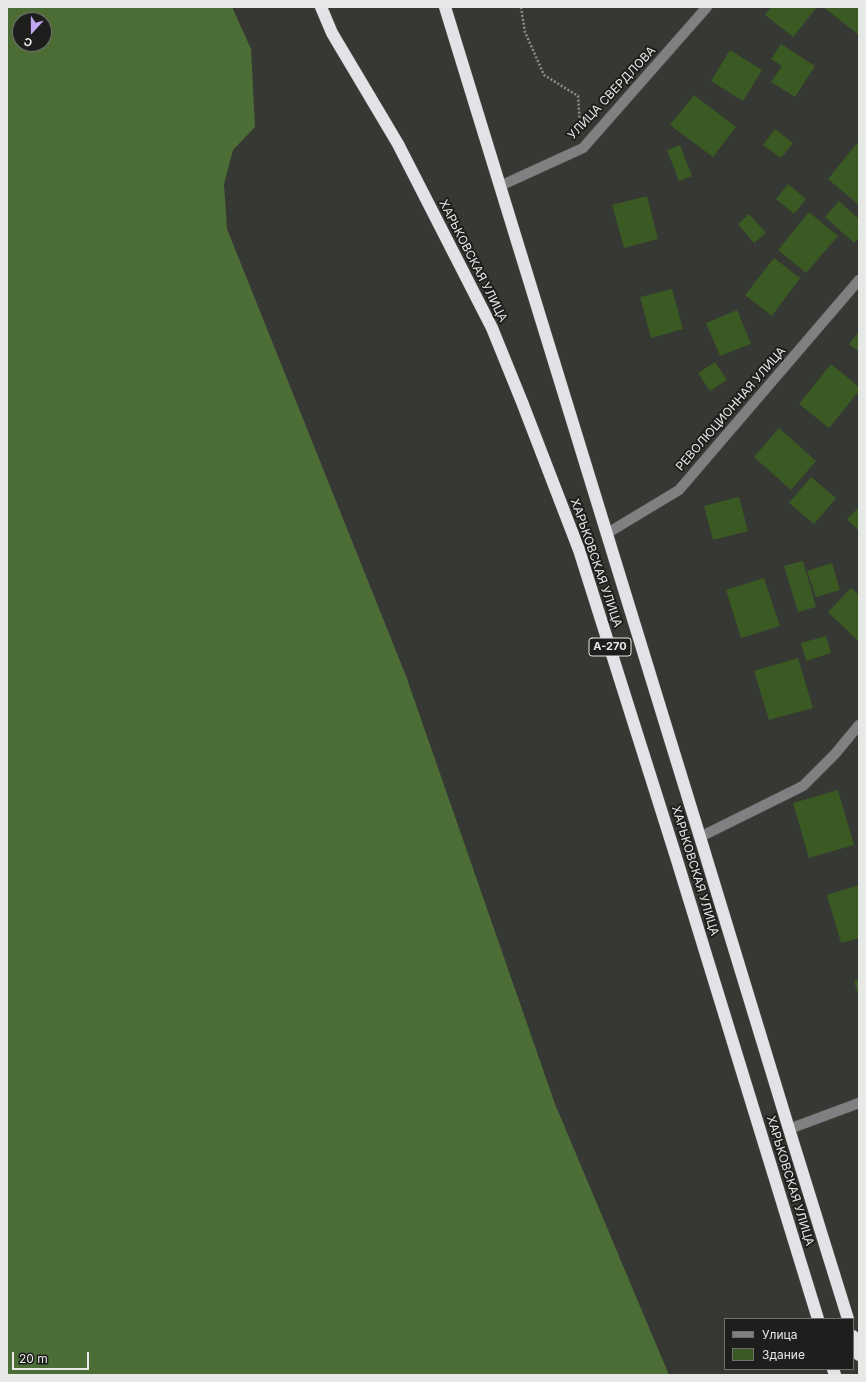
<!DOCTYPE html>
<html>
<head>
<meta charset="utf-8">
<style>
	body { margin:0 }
	#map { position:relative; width:866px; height:1382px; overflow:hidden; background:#363834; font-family:Inter,sans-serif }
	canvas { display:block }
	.frame { position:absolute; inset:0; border:8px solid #e7e9e6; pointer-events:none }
	.legend { position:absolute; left:724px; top:1318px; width:130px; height:52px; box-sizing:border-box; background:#1e1f1d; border:1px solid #6e706d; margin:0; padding:5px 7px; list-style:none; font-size:12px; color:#e7e9e6 }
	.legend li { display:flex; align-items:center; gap:8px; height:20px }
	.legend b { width:20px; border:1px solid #6e706d }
	.north { position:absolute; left:12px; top:12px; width:40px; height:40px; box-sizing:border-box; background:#1e1f1d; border:1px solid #6e706d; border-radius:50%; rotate:201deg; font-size:11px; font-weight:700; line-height:16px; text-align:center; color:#e7e9e6 }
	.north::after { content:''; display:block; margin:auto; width:14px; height:18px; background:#c3a7f2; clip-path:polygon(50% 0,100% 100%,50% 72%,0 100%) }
	.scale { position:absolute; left:12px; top:1352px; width:77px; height:18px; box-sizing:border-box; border:2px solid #e7e9e6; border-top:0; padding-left:5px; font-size:12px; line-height:14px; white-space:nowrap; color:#e7e9e6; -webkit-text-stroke:3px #1e1f1d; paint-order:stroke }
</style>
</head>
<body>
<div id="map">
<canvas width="866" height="1382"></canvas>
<div class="frame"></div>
<ul class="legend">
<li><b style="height:5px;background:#807f81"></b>Улица</li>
<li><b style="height:11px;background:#3a5923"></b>Здание</li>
</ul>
<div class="north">С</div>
<div class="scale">20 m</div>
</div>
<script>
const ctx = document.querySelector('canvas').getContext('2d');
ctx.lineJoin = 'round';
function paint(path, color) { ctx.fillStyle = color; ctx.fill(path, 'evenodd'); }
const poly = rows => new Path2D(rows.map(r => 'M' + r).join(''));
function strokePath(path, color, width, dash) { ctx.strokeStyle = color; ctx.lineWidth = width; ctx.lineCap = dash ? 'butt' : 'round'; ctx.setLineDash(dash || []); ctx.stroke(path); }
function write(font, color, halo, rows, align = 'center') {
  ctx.font = font + ' Inter,sans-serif'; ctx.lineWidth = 4; ctx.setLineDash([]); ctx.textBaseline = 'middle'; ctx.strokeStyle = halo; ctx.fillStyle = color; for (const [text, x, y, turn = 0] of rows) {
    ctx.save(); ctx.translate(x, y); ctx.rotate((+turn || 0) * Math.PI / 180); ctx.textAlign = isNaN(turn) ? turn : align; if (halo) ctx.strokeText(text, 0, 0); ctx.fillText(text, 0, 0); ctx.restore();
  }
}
const forest = poly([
	[7,7,232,7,251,49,255,127,233,150,224,184,227,229,406,676,555,1104,669,1375,7,1375],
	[20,20,44,20,44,44,20,44]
]);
const building = poly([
	[771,7,817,7,793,37,765,15],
	[823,7,859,7,859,35],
	[781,44,815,66,795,97,771,82,782,66,771,59],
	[730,50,762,70,743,101,711,81],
	[694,95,736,127,713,157,670,125],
	[775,129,793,143,781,158,763,145],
	[857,143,859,145,859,205,828,179],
	[680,145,692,176,679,181,667,150],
	[788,184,806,199,794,214,776,199],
	[647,196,658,239,624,248,612,205],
	[839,201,859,219,859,237,854,243,825,217],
	[809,212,838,236,806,273,778,250],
	[749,214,766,233,754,243,738,224],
	[774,258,800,278,772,316,745,295],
	[672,289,683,329,651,338,640,297],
	[737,310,751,344,720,356,706,323],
	[859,332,859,352,849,344],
	[715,362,727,380,710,391,698,373],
	[831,364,859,387,859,391,829,428,799,404],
	[779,428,816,461,791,490,754,457],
	[811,477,836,498,814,524,789,503],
	[739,497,748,531,713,540,704,506],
	[859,507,859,531,847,519],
	[803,561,816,607,798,612,784,566],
	[832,563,840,590,816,597,807,571],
	[764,578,780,626,741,638,726,590],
	[851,588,859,595,859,637,857,640,828,612],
	[826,636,831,653,806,661,801,643],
	[798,658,813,708,769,720,754,671],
	[838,790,854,845,809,858,793,803],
	[859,885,859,938,841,943,827,895],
	[859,980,859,998,854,981]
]);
const path = poly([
	[521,7,525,32,544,75,578,96,580,123]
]);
const minor = poly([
	[500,186,583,148,707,7],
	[606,534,679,490,859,280],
	[700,837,803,786,835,754,859,725],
	[789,1129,859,1103]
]);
const highway = poly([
	[321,7,332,33,398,144,492,328,522,402,579,550,676,857,818,1319],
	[445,7,700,837,789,1129,848,1319],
	[853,1336,859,1355],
	[833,1369,835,1375]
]);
const shields = [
	[610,647,42]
];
const shieldNames = [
	["А-270",610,647]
];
const streetNames = [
	["УЛИЦА СВЕРДЛОВА",612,93,-47],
	["ХАРЬКОВСКАЯ УЛИЦА",473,261,63],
	["РЕВОЛЮЦИОННАЯ УЛИЦА",731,409,-49],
	["ХАРЬКОВСКАЯ УЛИЦА",596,563,71],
	["ХАРЬКОВСКАЯ УЛИЦА",695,871,73],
	["ХАРЬКОВСКАЯ УЛИЦА",790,1181,73]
];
paint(forest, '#4d6d36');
paint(building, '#3a5923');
strokePath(minor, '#525450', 11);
strokePath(highway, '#525450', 13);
strokePath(path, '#8c8e8a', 2.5, [2, 2]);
strokePath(minor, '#807f81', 10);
strokePath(highway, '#e4e2e7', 12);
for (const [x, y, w] of shields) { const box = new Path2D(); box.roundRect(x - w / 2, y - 9, w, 18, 3); ctx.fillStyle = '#1e1f1d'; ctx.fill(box); strokePath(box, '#e7e9e6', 1); }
write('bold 11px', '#e7e9e6', null, shieldNames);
write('12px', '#e7e9e6', '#1e1f1d', streetNames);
</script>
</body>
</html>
